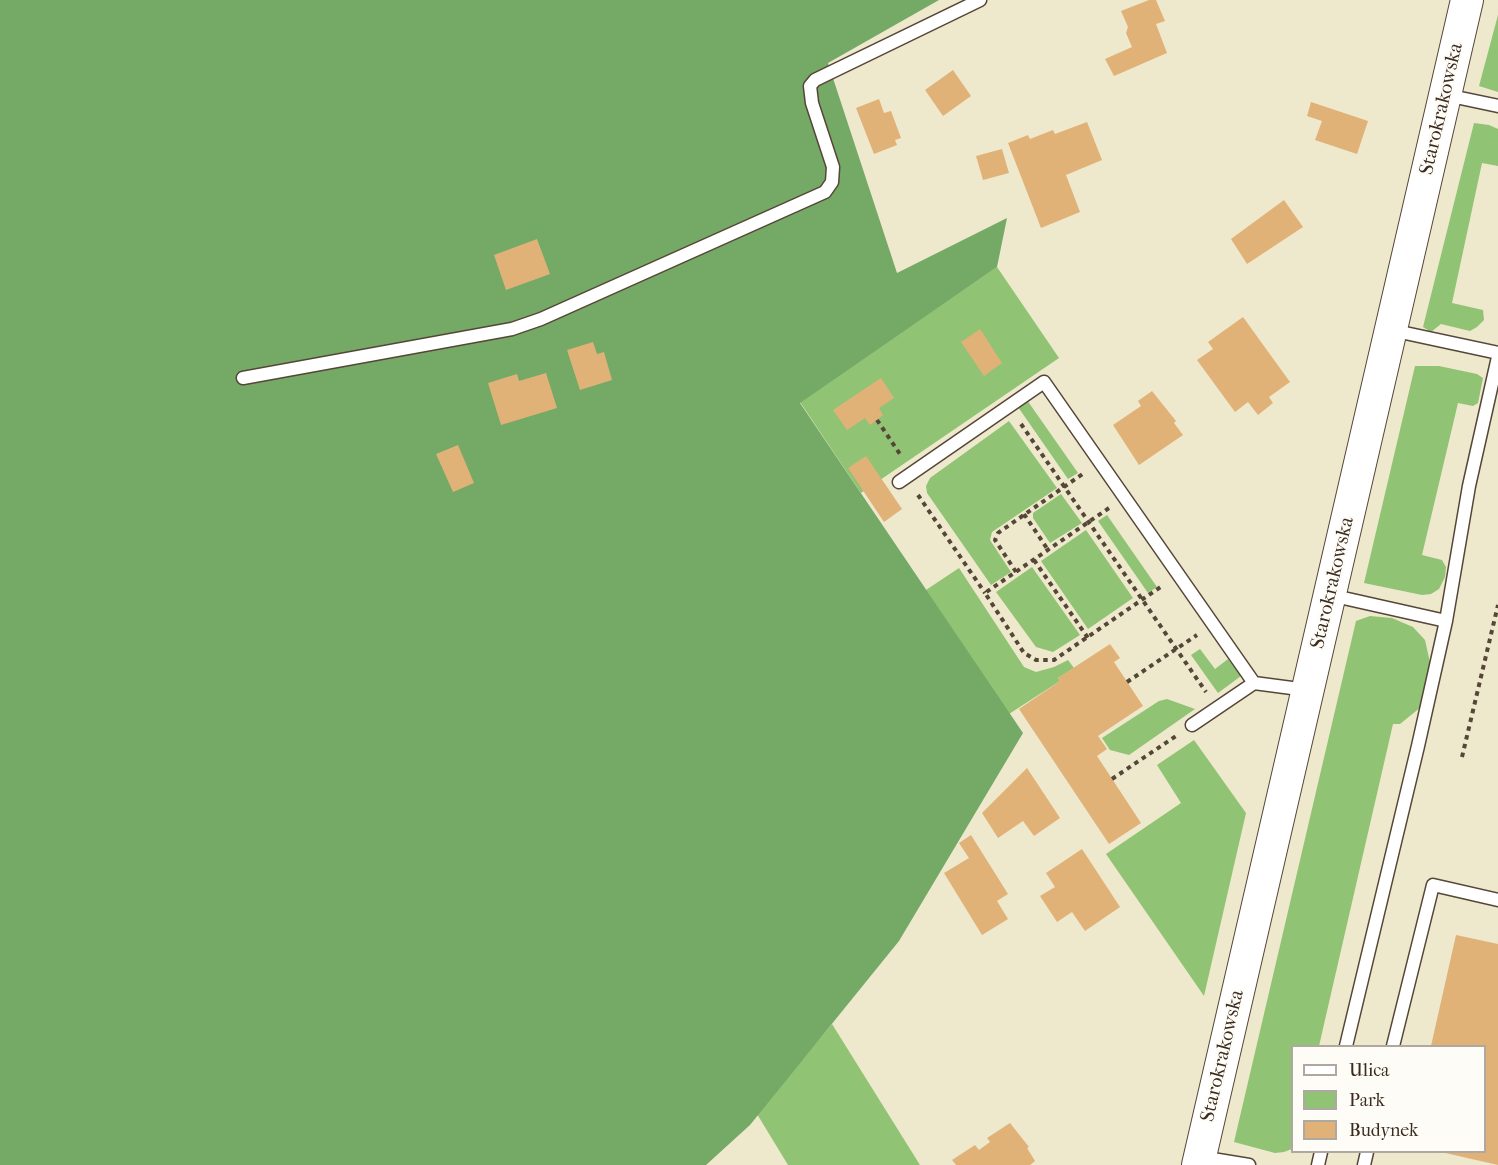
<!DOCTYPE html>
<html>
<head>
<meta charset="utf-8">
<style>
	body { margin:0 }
	#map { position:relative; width:1498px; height:1165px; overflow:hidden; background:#eee8cd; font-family:"IM FELL French Canon",serif }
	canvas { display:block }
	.legend { position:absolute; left:1291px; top:1045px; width:195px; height:108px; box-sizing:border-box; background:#fdfcf7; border:2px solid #afa8a0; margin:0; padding:8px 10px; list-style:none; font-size:18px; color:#3b2a1e }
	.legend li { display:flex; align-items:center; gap:12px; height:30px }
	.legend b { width:30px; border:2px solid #afa8a0 }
</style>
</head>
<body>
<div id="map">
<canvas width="1498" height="1165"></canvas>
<ul class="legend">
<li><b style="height:8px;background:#fff"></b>Ulica</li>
<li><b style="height:16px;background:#91c374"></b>Park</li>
<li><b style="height:16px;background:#e1b277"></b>Budynek</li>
</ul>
</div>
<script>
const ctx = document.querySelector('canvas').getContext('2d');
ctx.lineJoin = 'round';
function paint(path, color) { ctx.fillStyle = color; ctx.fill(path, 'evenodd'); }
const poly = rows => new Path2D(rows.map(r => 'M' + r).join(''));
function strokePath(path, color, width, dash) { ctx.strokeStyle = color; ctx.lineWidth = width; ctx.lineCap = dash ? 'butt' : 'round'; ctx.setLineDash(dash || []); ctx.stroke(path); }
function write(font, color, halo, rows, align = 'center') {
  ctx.font = font + ' "IM FELL French Canon",serif'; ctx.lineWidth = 4.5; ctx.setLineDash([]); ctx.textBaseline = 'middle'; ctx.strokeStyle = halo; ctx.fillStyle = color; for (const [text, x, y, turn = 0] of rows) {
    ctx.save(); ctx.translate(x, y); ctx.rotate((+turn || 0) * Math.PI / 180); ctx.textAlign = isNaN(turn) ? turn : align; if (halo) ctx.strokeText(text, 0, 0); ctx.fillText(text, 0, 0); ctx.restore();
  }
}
const green = poly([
	[1498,15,1498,92,1479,86],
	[1474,123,1489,125,1498,129,1498,166,1482,163,1452,303,1483,310,1484,320,1477,327,1470,331,1441,324,1431,332,1423,327],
	[997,267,1059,358,861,493,800,402],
	[1415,366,1439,366,1477,374,1483,378,1478,403,1473,406,1458,403,1422,555,1442,560,1446,567,1445,577,1439,589,1431,594,1422,595,1364,583],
	[1027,400,1078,473,1068,479,1018,407],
	[1009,421,1057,488,992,532,990,540,1011,572,991,585,927,493,926,486,930,478],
	[1061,494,1082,523,1050,543,1033,518,1033,513],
	[1107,515,1157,587,1148,593,1098,521],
	[1086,530,1133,598,1088,629,1041,561],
	[1032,567,1080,635,1053,652,1036,647,996,592],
	[959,568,1024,667,1036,672,1054,667,1068,660,1074,668,1058,678,1060,681,1009,714,926,590],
	[1370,616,1392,618,1413,627,1425,640,1431,667,1421,707,1400,724,1393,724,1319,1046,1292,1046,1292,1149,1284,1152,1275,1153,1234,1142,1356,621],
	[1200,649,1215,669,1228,659,1241,676,1218,693,1191,655],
	[1167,699,1195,709,1129,755,1110,750,1102,738,1159,701],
	[1194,740,1246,813,1204,996,1106,854,1181,803,1157,765],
	[832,1024,920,1165,788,1165,757,1114]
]);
const forest = poly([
	[0,0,939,0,828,63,897,273,1007,218,997,267,800,403,1023,733,899,941,750,1125,706,1165,0,1165]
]);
const building = poly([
	[1149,0,1156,0,1165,21,1156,24,1167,53,1114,76,1105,59,1132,47,1126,33,1128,27,1121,11],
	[953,70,971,96,943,116,925,90],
	[879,99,884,113,891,111,901,138,895,140,897,145,874,154,856,108],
	[1311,102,1368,121,1357,154,1315,140,1322,121,1307,116],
	[1087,122,1102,160,1066,175,1080,212,1041,228,1008,143,1028,135,1030,139,1053,130,1055,134],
	[1002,149,1009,173,983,180,976,156],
	[1284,200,1303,227,1247,264,1231,239],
	[537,239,550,274,506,290,494,255],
	[1243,317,1290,382,1269,397,1273,403,1258,415,1248,402,1235,412,1197,360,1213,349,1208,342],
	[980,329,1002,363,984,376,961,342],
	[593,342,597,354,604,352,612,380,580,390,567,350],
	[546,373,557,408,501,425,488,383,517,374,519,381],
	[881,378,894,398,879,408,883,415,870,425,865,418,847,430,833,410],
	[1152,391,1176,421,1174,423,1183,435,1139,465,1113,425,1141,406,1138,401],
	[458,445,474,483,453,492,436,454],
	[866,456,902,509,884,522,848,468],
	[1110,644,1120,658,1114,662,1143,706,1098,736,1107,749,1097,756,1141,823,1109,844,1019,709,1060,681,1058,678],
	[1027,768,1060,818,1034,836,1023,821,998,838,982,813],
	[971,835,1008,894,997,901,1008,919,982,935,944,873,969,858,959,843],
	[1082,849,1120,907,1085,931,1072,912,1057,922,1040,896,1055,887,1046,873],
	[1456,935,1498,944,1498,1165,1441,1152,1484,1152,1484,1046,1431,1046],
	[1010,1123,1029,1147,1027,1148,1035,1161,1030,1165,956,1165,952,1160,975,1145,979,1150,990,1142,987,1138]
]);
const path = poly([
	[877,420,902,457],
	[1021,424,1206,692],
	[918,495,985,593],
	[1109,508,985,593,1024,653,1036,660,1054,660,1162,586],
	[1024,514,1048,550],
	[1034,560,1088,638],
	[1016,572,995,540,998,533,1084,473],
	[1127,682,1197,635],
	[1462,757,1498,605],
	[1112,779,1176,736]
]);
const service = poly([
	[1446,95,1498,106],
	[1391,330,1498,353],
	[243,378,512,329,541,319,825,192,832,182,833,167,812,103,810,86,815,80,980,0],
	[899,482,1044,382,1254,683,1307,690],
	[1330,595,1446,621],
	[1192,725,1254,683],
	[1346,1046,1418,746,1446,621,1469,486,1498,357],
	[1393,1046,1433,885,1498,900],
	[1200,1157,1249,1165],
	[1318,1165,1321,1152],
	[1364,1165,1367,1152]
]);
const tertiary = poly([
	[1198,1165,1467,0]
]);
const streetNames = [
	["Starokrakowska",1442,109,-77],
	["Starokrakowska",1333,583,-77],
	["Starokrakowska",1223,1056,-77]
];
paint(green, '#91c374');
paint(forest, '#74a966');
paint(building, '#e1b277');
strokePath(service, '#564638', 15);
strokePath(tertiary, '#564638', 34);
strokePath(path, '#564638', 4, [4.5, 4.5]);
strokePath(service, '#fff', 12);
strokePath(tertiary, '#fff', 32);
write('20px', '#3b2a1e', '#fdfcf7', streetNames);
</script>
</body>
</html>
